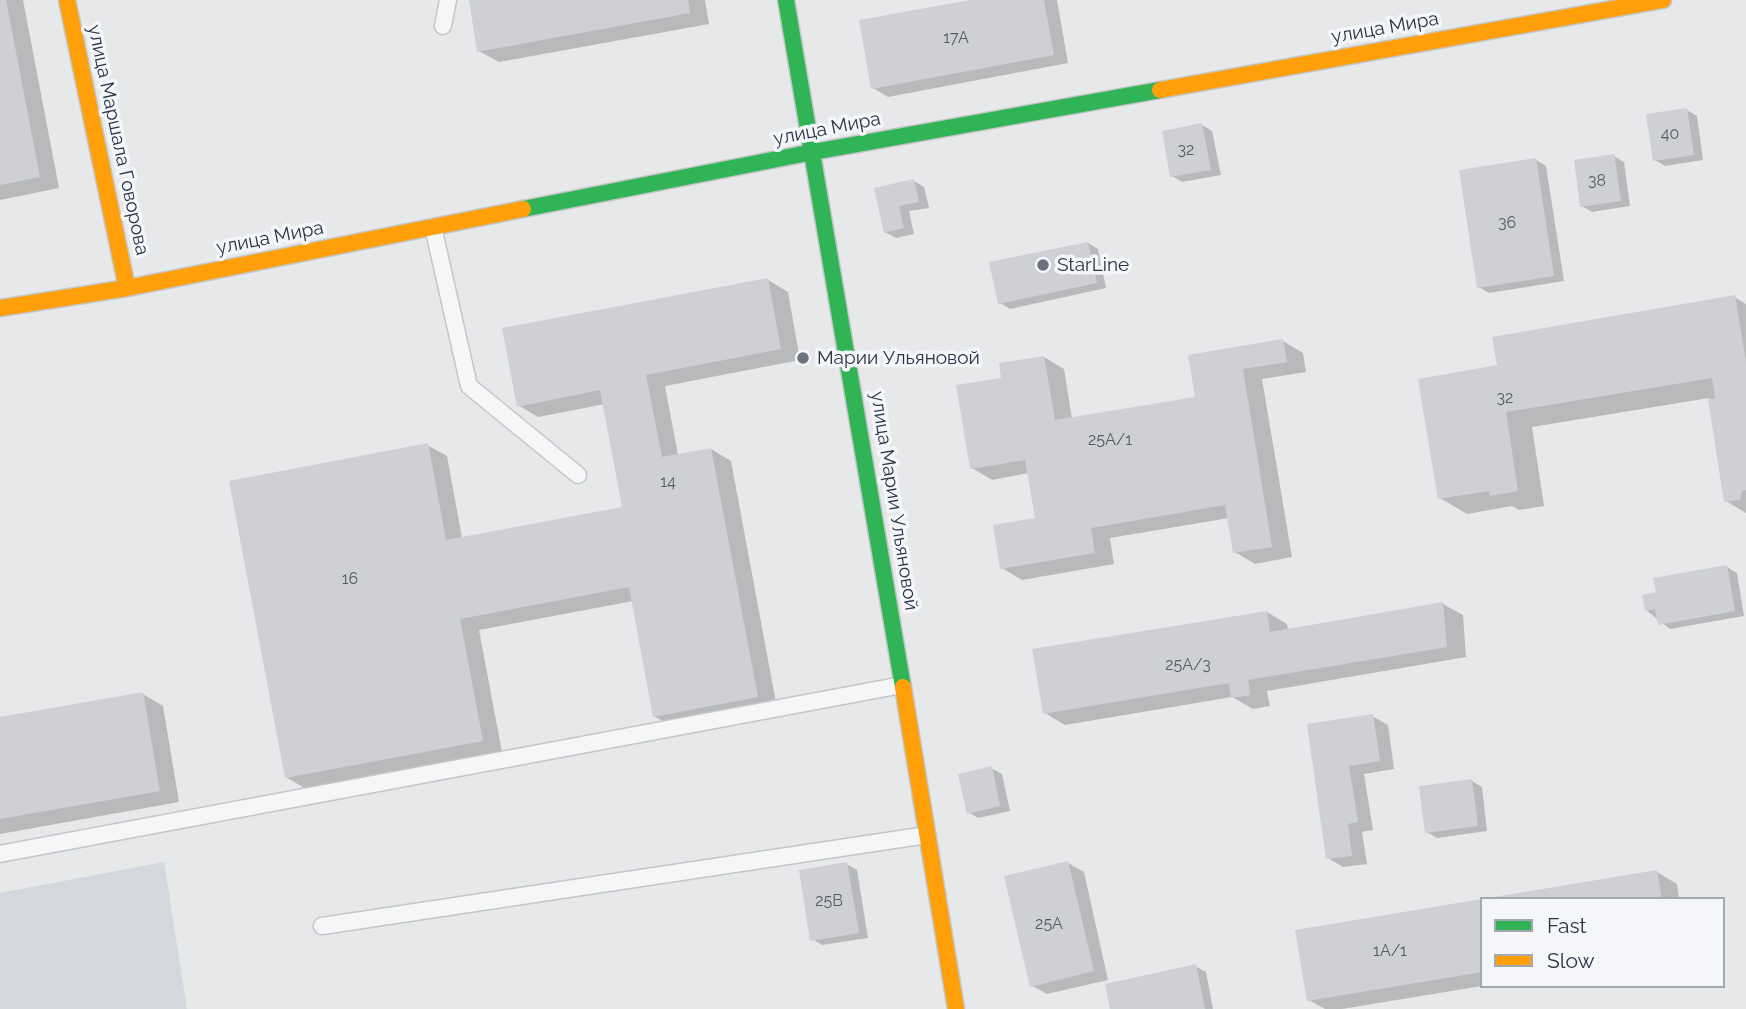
<!DOCTYPE html>
<html>
<head>
<meta charset="utf-8">
<style>
	body { margin:0 }
	#map { position:relative; width:1746px; height:1009px; overflow:hidden; background:#e6e8ea; font-family:Raleway,sans-serif }
	canvas { display:block }
	.legend { position:absolute; left:1480px; top:897px; width:245px; height:91px; box-sizing:border-box; background:#f4f6f9; border:2px solid #a4a8b1; margin:0; padding:9px 12px; list-style:none; font-size:21px; color:#2b3445 }
	.legend li { display:flex; align-items:center; gap:14px; height:35px }
	.legend b { width:35px; border:2px solid #a4a8b1 }
</style>
</head>
<body>
<div id="map">
<canvas width="1746" height="1009"></canvas>
<ul class="legend">
<li><b style="height:9px;background:#30b455"></b>Fast</li>
<li><b style="height:9px;background:#ff9f0a"></b>Slow</li>
</ul>
</div>
<script>
const ctx = document.querySelector('canvas').getContext('2d');
ctx.lineJoin = 'round';
function paint(path, color) { ctx.fillStyle = color; ctx.fill(path, 'evenodd'); }
const poly = rows => new Path2D(rows.map(r => 'M' + r).join(''));
function strokePath(path, color, width, dash) { ctx.strokeStyle = color; ctx.lineWidth = width; ctx.lineCap = dash ? 'butt' : 'round'; ctx.setLineDash(dash || []); ctx.stroke(path); }
function write(font, color, halo, rows, align = 'center') {
  ctx.font = font + ' Raleway,sans-serif'; ctx.lineWidth = 7; ctx.setLineDash([]); ctx.textBaseline = 'middle'; ctx.strokeStyle = halo; ctx.fillStyle = color; for (const [text, x, y, turn = 0] of rows) {
    ctx.save(); ctx.translate(x, y); ctx.rotate((+turn || 0) * Math.PI / 180); ctx.textAlign = isNaN(turn) ? turn : align; if (halo) ctx.strokeText(text, 0, 0); ctx.fillText(text, 0, 0); ctx.restore();
  }
}
const built = poly([
	[164,862,187,1009,0,1009,0,893]
]);
const shadow = poly([
	[0,0,23,0,59,188,0,200],
	[470,0,705,0,709,24,499,62,479,51],
	[980,0,1057,0,1068,63,888,97,873,88],
	[1687,110,1697,116,1703,160,1665,166,1655,160],
	[1202,125,1212,131,1221,175,1182,182,1172,176],
	[1614,156,1624,162,1630,206,1592,212,1582,206],
	[1536,160,1546,166,1564,281,1489,293,1479,287],
	[914,181,924,187,929,208,909,211,914,234,896,238,885,232,877,189],
	[1088,243,1098,249,1106,288,1010,309,1000,303],
	[768,280,788,292,800,360,665,386,678,455,711,449,731,461,777,708,674,728,654,716,633,601,479,630,502,752,306,789,286,777,427,445,447,456,462,538,624,508,605,404,538,417,518,405],
	[1734,297,1746,304,1746,513,1726,501,1709,398,1532,427,1544,506,1519,510,1512,506,1467,514,1440,498,1499,367],
	[1283,341,1303,353,1306,372,1262,379,1292,557,1255,564,1235,552,1229,518,1110,538,1114,564,1022,580,1002,568,1037,519,1029,473,992,480,972,468,1003,379,1044,357,1064,369,1072,419,1197,398],
	[1727,567,1737,573,1744,616,1670,629,1646,610,1658,594],
	[1443,604,1463,615,1466,657,1267,691,1270,706,1253,709,1232,697,1065,725,1045,713,1267,612,1287,624,1288,630],
	[143,694,163,706,179,802,0,834,0,719],
	[1372,716,1388,725,1394,769,1364,774,1373,830,1362,832,1367,864,1343,867,1328,858,1309,725],
	[991,768,1002,774,1010,811,978,818,968,812],
	[1472,781,1482,787,1487,831,1437,838,1427,832],
	[1068,863,1084,872,1108,980,1047,994,1031,985],
	[847,864,857,870,868,938,822,945,812,939],
	[1657,872,1677,884,1679,899,1496,899],
	[1482,901,1482,986,1342,1009,1325,1009,1309,1000],
	[1195,966,1206,972,1213,1009,1112,1009]
]);
const building = poly([
	[0,0,6,0,40,177,0,185],
	[469,0,688,0,690,13,477,52],
	[970,0,1044,0,1054,55,871,89,859,20],
	[1687,108,1694,155,1653,161,1646,114],
	[1202,123,1211,170,1170,177,1162,131],
	[1614,154,1621,201,1580,207,1574,160],
	[1536,158,1554,276,1477,288,1459,170],
	[914,179,919,202,899,206,904,228,884,233,874,188],
	[1088,242,1097,283,998,304,989,262],
	[768,278,781,349,646,375,662,457,711,448,758,697,653,717,629,587,460,619,483,741,285,778,229,481,428,443,446,540,622,507,600,390,517,407,502,328],
	[1735,295,1746,362,1746,490,1742,491,1740,500,1724,502,1708,399,1715,398,1712,378,1506,412,1518,491,1490,496,1489,491,1438,499,1418,379,1497,365,1492,337],
	[1283,339,1287,362,1243,369,1272,547,1233,553,1225,505,1091,528,1095,553,1000,569,993,525,1035,518,1025,460,970,469,956,385,1001,378,999,363,1044,356,1055,420,1195,397,1188,355],
	[1727,565,1735,611,1658,625,1655,609,1645,611,1642,595,1656,592,1653,578],
	[1443,602,1447,647,1248,680,1250,695,1231,698,1229,683,1043,714,1032,649,1267,611,1270,632],
	[143,692,160,791,0,819,0,717],
	[1373,714,1380,761,1349,766,1358,822,1348,824,1352,856,1326,859,1307,724],
	[992,766,1000,806,967,814,958,774],
	[1472,779,1478,826,1425,833,1419,786],
	[1068,861,1094,971,1030,987,1004,876],
	[847,862,859,933,810,941,799,870],
	[1657,870,1662,899,1494,899,1494,897],
	[1482,899,1482,972,1307,1001,1295,930],
	[1196,964,1205,1009,1110,1009,1105,984]
]);
const lane = poly([
	[443,26,448,0],
	[433,227,469,386,578,475],
	[0,854,902,685],
	[322,926,927,835]
]);
const fast = poly([
	[786,0,903,687],
	[523,209,813,152,1160,90]
]);
const slow = poly([
	[67,0,127,288],
	[1160,90,1663,0],
	[0,308,127,288,523,209],
	[903,687,956,1009]
]);
const markers = [
	[1043,265,7,"#6c737f"],
	[803,358,7,"#6c737f"]
];
const numberNames = [
	["17А",956,38],
	["40",1670,134],
	["32",1186,150],
	["38",1597,181],
	["36",1507,223],
	["32",1505,398],
	["25А/1",1110,440],
	["14",668,482],
	["16",350,579],
	["25А/3",1188,665],
	["25В",829,901],
	["25А",1049,924],
	["1А/1",1390,951]
];
const streetNames = [
	["улица Мира",1385,28,-10],
	["улица Мира",827,129,-11],
	["улица Маршала Говорова",118,140,78],
	["улица Мира",270,238,-11],
	["улица Марии Ульяновой",894,501,81]
];
const poiNames = [
	["StarLine",1057,265],
	["Марии Ульяновой",817,358]
];
paint(built, '#d4d7dd');
paint(shadow, '#0003');
paint(building, '#ced0d3');
strokePath(lane, '#c4c6c8', 19);
strokePath(fast, '#c4c6c8', 19);
strokePath(slow, '#c4c6c8', 19);
strokePath(lane, '#f5f6f7', 16);
strokePath(fast, '#30b455', 16);
strokePath(slow, '#ff9f0a', 16);
for (const [x, y, r, color] of markers) { const dot = new Path2D(); dot.arc(x, y, r, 0, 2 * Math.PI); ctx.fillStyle = color; ctx.fill(dot); strokePath(dot, '#f4f6f9', 2.5); }
write('16px', '#545c69', null, numberNames);
write('19px', '#2b3445', '#f4f6f9', streetNames);
write('19px', '#2b3445', '#f4f6f9', poiNames, 'left');
</script>
</body>
</html>
